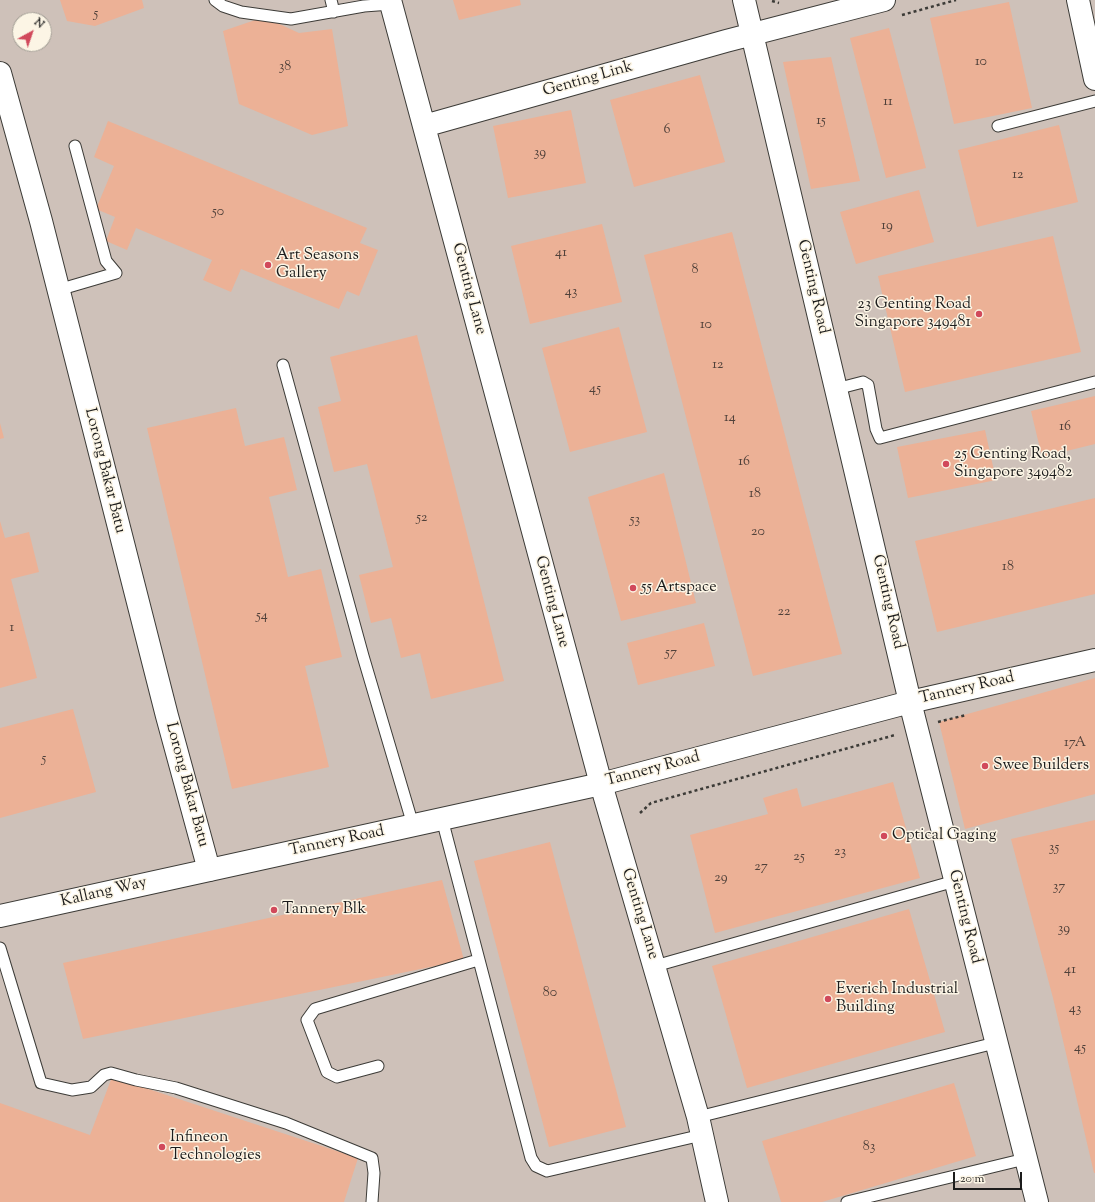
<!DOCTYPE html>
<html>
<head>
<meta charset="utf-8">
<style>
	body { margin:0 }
	#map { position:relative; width:1095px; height:1202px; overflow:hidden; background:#f1e9cd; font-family:"Sorts Mill Goudy",serif }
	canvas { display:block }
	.north { position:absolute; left:12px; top:12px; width:40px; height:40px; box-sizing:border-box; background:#fcf5e5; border:1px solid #a29e95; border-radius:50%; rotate:40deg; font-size:11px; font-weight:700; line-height:16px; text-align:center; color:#1c1c1c }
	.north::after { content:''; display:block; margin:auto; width:14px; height:18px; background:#d1495b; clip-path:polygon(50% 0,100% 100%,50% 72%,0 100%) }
	.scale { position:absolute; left:953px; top:1172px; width:69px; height:18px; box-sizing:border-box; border:2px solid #1c1c1c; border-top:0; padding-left:5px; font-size:12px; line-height:14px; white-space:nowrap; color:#1c1c1c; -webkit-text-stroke:3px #fcf5e5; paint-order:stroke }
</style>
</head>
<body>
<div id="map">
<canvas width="1095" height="1202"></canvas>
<div class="north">N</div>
<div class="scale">20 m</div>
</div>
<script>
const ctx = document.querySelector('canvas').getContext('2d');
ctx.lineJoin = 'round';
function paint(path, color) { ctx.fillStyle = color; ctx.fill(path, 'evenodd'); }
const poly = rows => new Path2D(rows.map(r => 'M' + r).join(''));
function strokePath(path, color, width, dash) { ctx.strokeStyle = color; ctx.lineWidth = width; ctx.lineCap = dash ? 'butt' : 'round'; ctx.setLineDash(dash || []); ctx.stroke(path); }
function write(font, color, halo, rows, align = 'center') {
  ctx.font = font + ' "Sorts Mill Goudy",serif'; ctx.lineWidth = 3; ctx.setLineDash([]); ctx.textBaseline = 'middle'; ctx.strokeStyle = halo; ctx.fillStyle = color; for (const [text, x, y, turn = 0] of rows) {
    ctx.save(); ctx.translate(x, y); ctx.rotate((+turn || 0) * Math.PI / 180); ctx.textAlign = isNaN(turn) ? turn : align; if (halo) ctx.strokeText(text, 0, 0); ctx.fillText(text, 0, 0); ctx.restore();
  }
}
const industrial = poly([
	[0,0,1095,0,1095,1202,0,1202],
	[20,20,44,20,44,44,20,44]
]);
const building = poly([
	[60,0,142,0,144,8,95,26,67,21],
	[453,0,520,0,521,5,459,20],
	[1009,2,1032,108,954,124,930,18],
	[264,17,299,33,332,29,348,126,312,135,239,104,223,31],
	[889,28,926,168,886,178,850,38],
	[831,57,860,181,811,189,783,62],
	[700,75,725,162,634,187,610,100],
	[571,110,586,183,508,198,493,126],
	[108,121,367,228,360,243,378,250,359,296,347,291,339,309,241,269,231,292,203,280,212,260,136,228,127,250,106,241,115,217,96,209,114,166,94,157],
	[1059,125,1078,202,977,227,958,150],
	[919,190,934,242,856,264,840,212],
	[602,224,622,302,530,324,511,246],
	[732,232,842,654,753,676,644,255],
	[1053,236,1081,352,905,392,878,276],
	[619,327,647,432,570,452,542,348],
	[417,335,504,681,431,699,420,653,401,658,391,618,371,623,359,575,393,567,367,464,334,472,318,407,341,401,330,357],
	[1095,396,1095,444,1042,457,1031,411],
	[236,408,245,446,284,437,297,490,269,497,288,577,321,569,342,657,305,666,329,767,232,789,147,428],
	[0,423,4,438,0,439],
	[985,430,996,480,908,498,897,447],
	[664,473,696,603,621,621,588,497],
	[1095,498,1095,594,937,632,915,541],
	[0,521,5,538,29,532,39,572,11,579,37,678,0,688],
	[704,623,715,666,638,685,627,643],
	[1095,678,1095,794,965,829,939,722],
	[73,709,96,792,0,818,0,728],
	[893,782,920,878,715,933,690,835,768,814,763,798,797,788,802,807],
	[1095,820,1095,1173,1094,1173,1053,998,1011,839],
	[550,842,626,1127,549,1147,474,861],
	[442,880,464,960,83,1039,63,963],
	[909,909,945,1032,747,1088,712,966],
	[112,1077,358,1158,344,1202,0,1202,0,1103,90,1135],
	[954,1083,976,1156,822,1202,781,1202,762,1141]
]);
const path = poly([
	[772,1,779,3],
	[902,15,956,0],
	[938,722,966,715],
	[640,813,651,803,895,735]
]);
const service = poly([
	[215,0,223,6,241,12,291,19,364,6,391,4],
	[331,0,334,12],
	[998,126,1095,101],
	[58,290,116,273,106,261,75,146],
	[283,365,363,656,413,825],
	[836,389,863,382,868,385,876,429,880,438,1095,382],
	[442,819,531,1158,536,1166,547,1171,702,1135],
	[0,948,41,1083,72,1090,91,1087,104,1075,111,1073,136,1080,176,1088,286,1123,372,1158,374,1173,372,1202],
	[655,966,955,881],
	[378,1066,337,1077,327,1072,307,1020,315,1009,478,960],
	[698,1117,995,1043],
	[847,1202,1025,1159]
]);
const minor = poly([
	[390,0,601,784,698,1117,717,1202],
	[744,0,910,702,1037,1202],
	[1078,0,1095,79],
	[0,73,41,221,167,716,209,870],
	[424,126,726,41,884,0]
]);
const tertiary = poly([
	[0,916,601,784,910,702,1095,660]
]);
const markers = [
	[268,265,4,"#d1495b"],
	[979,314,4,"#d1495b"],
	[946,464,4,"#d1495b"],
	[633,588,4,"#d1495b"],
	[985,766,4,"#d1495b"],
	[884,836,4,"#d1495b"],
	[274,910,4,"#d1495b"],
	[828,999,4,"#d1495b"],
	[162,1147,4,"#d1495b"]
];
const numberNames = [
	["5",96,15],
	["10",981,63],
	["38",285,68],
	["11",888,103],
	["15",821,122],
	["6",667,131],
	["39",540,154],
	["12",1018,176],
	["50",218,213],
	["19",887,227],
	["41",561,254],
	["8",695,271],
	["43",571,293],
	["10",706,326],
	["12",718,366],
	["45",595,390],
	["14",730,419],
	["16",1065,428],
	["16",744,463],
	["18",755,495],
	["52",422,519],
	["53",635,521],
	["20",758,533],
	["18",1008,568],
	["22",784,613],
	["54",262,617],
	["1",12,629],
	["57",671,654],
	["17A",1075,744],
	["5",44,760],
	["35",1054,849],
	["23",840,853],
	["25",799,858],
	["27",761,868],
	["29",721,879],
	["37",1059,888],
	["39",1064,930],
	["41",1070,971],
	["80",550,994],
	["43",1075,1010],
	["45",1080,1049],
	["83",869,1148]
];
const streetNames = [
	["Genting Link",588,80,-16],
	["Genting Road",812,287,77],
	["Genting Lane",468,289,75],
	["Lorong Bakar Batu",104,471,76],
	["Genting Lane",551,602,75],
	["Genting Road",887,602,77],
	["Tannery Road",967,689,-13],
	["Tannery Road",653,770,-15],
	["Lorong Bakar Batu",186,785,75],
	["Tannery Road",337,842,-12],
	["Kallang Way",104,893,-13],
	["Genting Lane",639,914,73],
	["Genting Road",964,917,76]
];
const poiNames = [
	["Art Seasons",276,256],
	["Gallery",276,274],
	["23 Genting Road",971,305,"right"],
	["Singapore 349481",971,323,"right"],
	["25 Genting Road,",954,455],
	["Singapore 349482",954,473],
	["55 Artspace",641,588],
	["Swee Builders",993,766],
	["Optical Gaging",892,836],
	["Tannery Blk",282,910],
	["Everich Industrial",836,990],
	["Building",836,1008],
	["Infineon",170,1138],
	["Technologies",170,1156]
];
paint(industrial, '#cec1b9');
paint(building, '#ecb196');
strokePath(service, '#3c3b37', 13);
strokePath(minor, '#3c3b37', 24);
strokePath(tertiary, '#3c3b37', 24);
strokePath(path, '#3c3b37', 2.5, [3, 3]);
strokePath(service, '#fff', 11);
strokePath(minor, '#fff', 22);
strokePath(tertiary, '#fff', 22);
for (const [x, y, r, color] of markers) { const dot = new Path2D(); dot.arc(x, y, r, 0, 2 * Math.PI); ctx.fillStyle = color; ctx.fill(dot); strokePath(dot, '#fcf5e5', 1.5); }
write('14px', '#50413a', null, numberNames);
write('16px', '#1c1c1c', '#fcf5e5', streetNames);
write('16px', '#1c1c1c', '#fcf5e5', poiNames, 'left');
</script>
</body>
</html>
